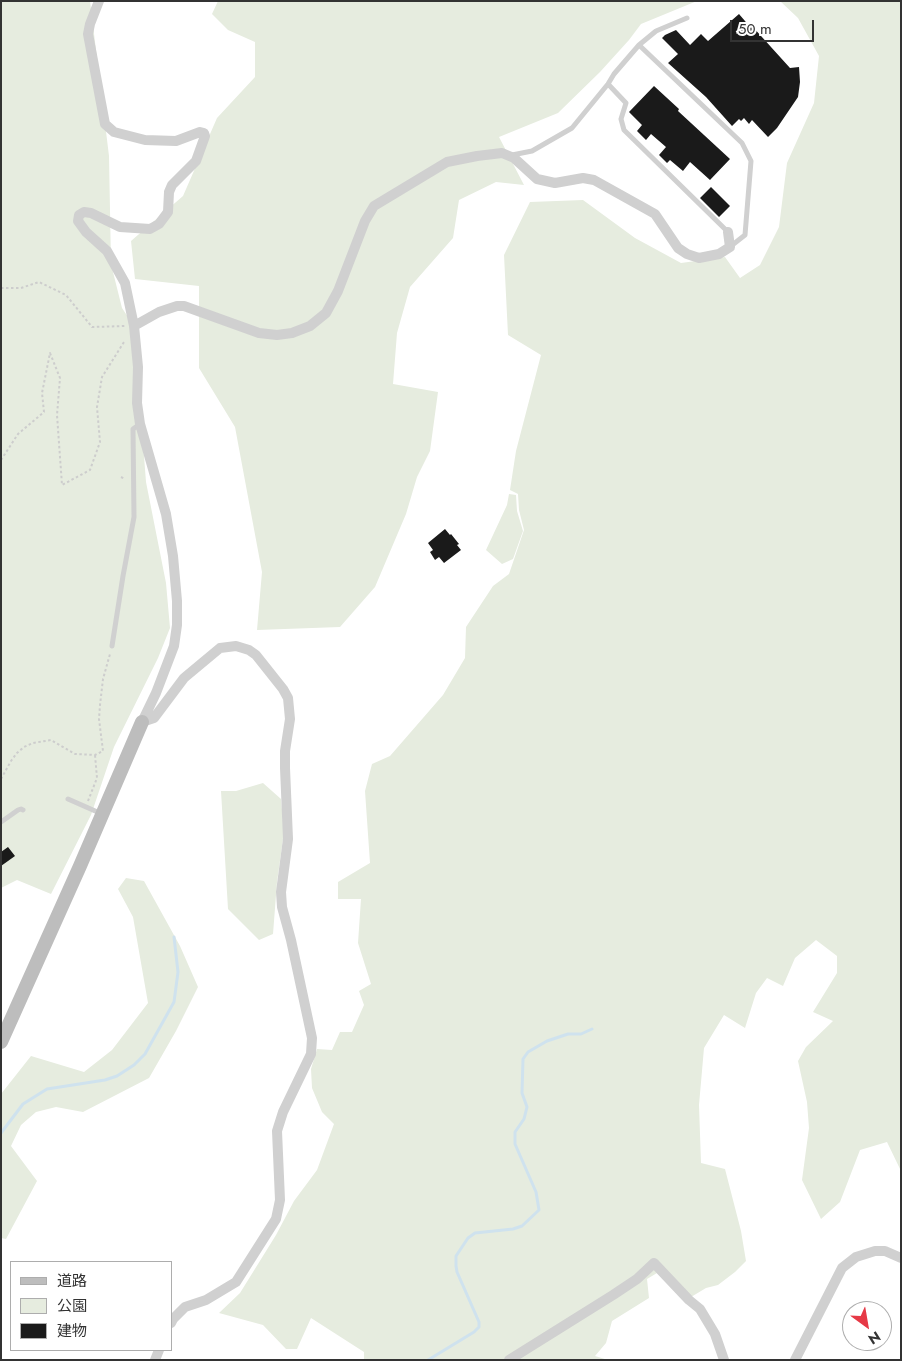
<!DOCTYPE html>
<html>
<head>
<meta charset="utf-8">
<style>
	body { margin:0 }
	#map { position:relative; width:902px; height:1361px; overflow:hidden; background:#fff; font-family:Jost,"Noto Sans JP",sans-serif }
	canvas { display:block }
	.frame { position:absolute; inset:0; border:2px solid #333; pointer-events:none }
	.legend { position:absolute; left:10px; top:1261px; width:162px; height:90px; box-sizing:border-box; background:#fff; border:1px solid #adadad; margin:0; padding:6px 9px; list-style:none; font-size:15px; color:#333 }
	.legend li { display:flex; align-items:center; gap:10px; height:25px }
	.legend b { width:25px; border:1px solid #adadad }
	.north { position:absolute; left:842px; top:1301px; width:50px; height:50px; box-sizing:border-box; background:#fff; border:1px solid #adadad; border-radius:50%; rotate:148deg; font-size:14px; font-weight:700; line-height:20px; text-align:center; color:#333 }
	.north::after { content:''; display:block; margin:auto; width:18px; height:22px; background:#e63946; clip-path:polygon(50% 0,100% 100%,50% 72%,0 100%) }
	.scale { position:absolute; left:730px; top:20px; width:84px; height:22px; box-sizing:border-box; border:2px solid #333; border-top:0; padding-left:6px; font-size:15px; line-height:18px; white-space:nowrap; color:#333; -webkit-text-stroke:4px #fff; paint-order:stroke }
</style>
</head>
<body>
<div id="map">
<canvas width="902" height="1361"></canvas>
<div class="frame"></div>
<ul class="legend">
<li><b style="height:6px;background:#bdbdbd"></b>道路</li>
<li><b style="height:14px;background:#e6ecdf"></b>公園</li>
<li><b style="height:14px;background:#1a1a1a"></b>建物</li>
</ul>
<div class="north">N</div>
<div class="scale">50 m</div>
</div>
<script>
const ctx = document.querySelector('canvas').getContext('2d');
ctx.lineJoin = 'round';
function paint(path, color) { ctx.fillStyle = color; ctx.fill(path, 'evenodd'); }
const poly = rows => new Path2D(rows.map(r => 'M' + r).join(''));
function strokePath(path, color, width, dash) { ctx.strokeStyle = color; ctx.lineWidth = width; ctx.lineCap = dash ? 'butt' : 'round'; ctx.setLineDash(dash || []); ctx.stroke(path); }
const green = poly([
	[1,1,90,1,109,156,111,264,122,308,134,326,146,482,166,583,170,628,158,658,114,747,91,815,51,894,17,880,1,888],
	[218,1,697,1,641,24,629,40,600,72,558,113,499,137,524,185,496,182,459,200,453,238,410,287,397,333,393,384,438,392,430,451,417,477,406,514,375,587,340,627,257,630,262,572,235,427,199,368,199,286,135,279,131,241,183,196,217,118,255,77,255,42,228,30,212,14],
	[780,1,901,1,901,1171,887,1142,860,1150,840,1202,821,1219,802,1180,809,1128,807,1102,798,1061,806,1047,833,1021,813,1012,837,973,837,956,816,940,795,958,783,986,767,978,756,993,745,1028,724,1015,704,1048,699,1105,701,1163,725,1169,741,1231,746,1261,735,1272,718,1285,706,1288,691,1297,662,1270,647,1279,649,1298,612,1321,606,1343,595,1356,608,1360,364,1360,364,1352,311,1318,297,1349,286,1349,263,1325,219,1313,240,1293,276,1235,294,1201,317,1170,334,1124,322,1112,312,1088,311,1069,317,1049,332,1050,340,1032,352,1032,364,1005,359,991,371,984,358,943,361,899,338,899,338,882,370,863,365,791,372,764,390,756,443,695,465,658,466,627,493,586,509,574,524,530,519,510,518,494,510,490,516,451,541,355,508,335,504,255,530,202,583,200,635,238,681,263,725,257,740,278,760,265,779,227,787,163,814,103,819,56,798,18],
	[509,494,516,495,517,511,523,531,513,559,502,564,486,550,507,505],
	[263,783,281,799,284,832,277,882,273,934,259,940,228,909,221,791,236,791],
	[126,878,144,881,180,946,198,987,176,1031,149,1078,83,1112,56,1107,36,1112,21,1125,11,1146,37,1181,6,1239,1,1238,1,1094,31,1056,84,1072,112,1050,148,1003,133,917,118,889]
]);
const stream = poly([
	[1,1133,23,1104,47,1089,105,1080,117,1076,134,1065,145,1054,174,1002,178,972,174,937],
	[428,1360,474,1332,479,1327,479,1322,457,1272,456,1266,456,1256,468,1238,475,1233,513,1229,522,1226,539,1210,536,1192,515,1144,515,1132,524,1119,527,1107,522,1093,523,1059,528,1052,547,1041,568,1034,581,1034,592,1029]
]);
const building = poly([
	[739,14,751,28,752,26,790,68,799,67,800,82,798,97,777,128,768,137,752,120,749,124,744,118,741,121,739,119,732,126,706,97,668,63,678,54,662,38,665,35,676,30,690,45,701,34,708,41],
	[654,86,679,109,678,111,730,159,710,180,690,162,683,171,670,160,667,163,659,155,666,147,651,134,646,140,637,131,642,125,629,112],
	[711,187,730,206,719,217,700,198],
	[445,529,450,535,451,534,459,544,457,545,461,550,444,563,439,557,435,560,430,552,433,550,428,543],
	[8,847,15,856,1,866,1,852]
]);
const path = poly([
	[1,288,21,288,39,282,66,295,92,327,125,326],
	[1,460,18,434,44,412,42,393,50,353,60,378,57,415,62,485,90,470,100,442,97,407,102,377,124,342],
	[121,477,125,479],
	[1,779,11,761,17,753,24,747,33,743,51,740,75,754,95,755,103,751,99,719,100,705,103,679,110,654],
	[88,801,97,778,95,755]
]);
const lane = poly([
	[639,45,742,143,751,161,745,235,731,246],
	[608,84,626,103,621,119,624,130,728,232],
	[512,155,532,151,572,128,608,84,614,74,639,45,656,31,687,18],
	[112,646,123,576,134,517,133,429,140,424],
	[68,799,102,814],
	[1,822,18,810,21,809,23,810]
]);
const street = poly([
	[99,1,90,24,88,34,105,124,114,132,145,140,176,141,200,132,204,133,205,136,196,161,172,185,169,192,168,212,159,224,150,229,120,227,91,213,84,212,79,215,78,221,86,232,107,251,125,283,134,326,138,367,137,403,140,424,166,514,173,556,177,601,177,625,174,646,156,693,142,722],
	[134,326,159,312,177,306,184,306,259,333,277,335,292,333,310,326,326,313,338,291,365,221,374,206,447,162,477,156,502,153,514,158,537,179,555,183,583,178,594,180,655,214,678,248,687,254,699,258,719,254,730,247,728,232],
	[142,722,154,718,184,678,220,648,236,646,249,650,256,655,283,689,288,698,290,719,285,751,285,768,288,839,281,892,282,907,291,940,312,1038,311,1054,283,1112,277,1131,280,1200,276,1219,236,1282,206,1300,185,1307,173,1319,171,1323],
	[155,1360,159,1350],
	[509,1360,613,1295,637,1279,654,1263,689,1300,700,1309,715,1334,724,1360],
	[795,1360,842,1268,856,1257,875,1251,885,1251,901,1258]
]);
const secondary = poly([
	[1,1042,80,866,142,722]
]);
paint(green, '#e6ecdf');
strokePath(stream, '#cfe2ee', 3);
paint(building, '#1a1a1a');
strokePath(path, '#cdcdcd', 2, [2.5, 2.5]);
strokePath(lane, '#d0d0d0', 5);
strokePath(street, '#d0d0d0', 10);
strokePath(secondary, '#bdbdbd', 14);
</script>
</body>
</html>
